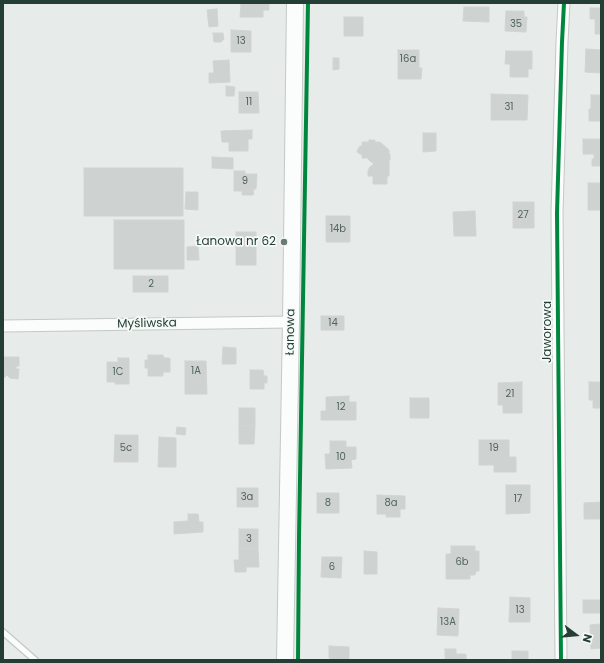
<!DOCTYPE html>
<html>
<head>
<meta charset="utf-8">
<style>
	body { margin:0 }
	#map { position:relative; width:604px; height:663px; overflow:hidden; background:#e7ebe9; font-family:Poppins,sans-serif }
	canvas { display:block }
	.frame { position:absolute; inset:0; border:4px solid #253e35; pointer-events:none }
	.north { position:absolute; left:556px; top:615px; width:40px; height:40px; -webkit-text-stroke:3px #f5faf7; paint-order:stroke; rotate:106deg; font-size:11px; font-weight:700; line-height:16px; text-align:center; color:#253e35 }
	.north::after { content:''; display:block; margin:auto; width:14px; height:18px; background:#253e35; clip-path:polygon(50% 0,100% 100%,50% 72%,0 100%) }
</style>
</head>
<body>
<div id="map">
<canvas width="604" height="663"></canvas>
<div class="frame"></div>
<div class="north">N</div>
</div>
<script>
const ctx = document.querySelector('canvas').getContext('2d');
ctx.lineJoin = 'round';
function paint(path, color) { ctx.fillStyle = color; ctx.fill(path, 'evenodd'); }
const poly = rows => new Path2D(rows.map(r => 'M' + r).join(''));
function strokePath(path, color, width, dash) { ctx.strokeStyle = color; ctx.lineWidth = width; ctx.lineCap = dash ? 'butt' : 'round'; ctx.setLineDash(dash || []); ctx.stroke(path); }
function write(font, color, halo, rows, align = 'center') {
  ctx.font = font + ' Poppins,sans-serif'; ctx.lineWidth = 3.5; ctx.setLineDash([]); ctx.textBaseline = 'middle'; ctx.strokeStyle = halo; ctx.fillStyle = color; for (const [text, x, y, turn = 0] of rows) {
    ctx.save(); ctx.translate(x, y); ctx.rotate((+turn || 0) * Math.PI / 180); ctx.textAlign = isNaN(turn) ? turn : align; if (halo) ctx.strokeText(text, 0, 0); ctx.fillText(text, 0, 0); ctx.restore();
  }
}
const building = poly([
	[241,3,269,3,269,10,263,10,263,17,240,17,241,3],
	[464,7,489,7,489,22,463,21,464,7],
	[590,8,601,8,601,34,595,34,595,19,590,19,590,8],
	[217,9,218,26,209,27,207,10,217,9],
	[506,11,524,11,524,17,527,17,526,32,505,31,506,11],
	[344,17,363,17,363,36,344,36,344,17],
	[231,30,251,31,251,52,231,52,231,30],
	[213,33,223,33,224,39,221,42,214,42,213,33],
	[586,49,601,50,601,73,585,72,586,49],
	[398,50,419,50,419,68,422,68,421,79,398,79,398,50],
	[506,51,532,51,532,69,528,69,528,77,510,77,510,64,505,64,506,51],
	[333,58,339,58,339,69,333,70,333,58],
	[229,60,230,82,209,83,209,73,214,73,213,61,229,60],
	[226,86,235,87,234,96,226,96,226,86],
	[239,92,258,92,259,113,239,113,239,92],
	[491,94,528,95,527,120,491,120,491,94],
	[591,95,601,95,601,121,589,121,589,109,591,109,591,95],
	[252,130,252,139,248,139,248,151,229,151,229,142,222,142,221,131,252,130],
	[423,133,436,133,436,151,423,152,423,133],
	[583,139,601,139,601,166,592,166,592,159,594,159,594,154,583,154,583,139],
	[369,140,375,140,375,142,380,142,389,150,389,154,390,154,390,160,389,160,389,176,387,176,387,184,373,184,373,176,368,176,368,170,369,170,369,168,371,166,373,165,373,162,371,162,368,159,368,158,362,158,362,154,360,154,357,152,358,149,360,146,362,146,362,142,369,142,369,140],
	[212,157,233,158,233,169,212,168,212,157],
	[84,168,183,168,183,216,84,216,84,168],
	[234,171,245,171,245,174,257,174,256,189,254,189,253,195,242,195,242,191,234,191,234,171],
	[588,183,600,183,601,210,588,210,588,183],
	[186,192,198,192,198,210,185,209,186,192],
	[513,202,534,202,534,228,513,228,513,202],
	[475,211,476,236,454,236,453,212,475,211],
	[326,216,350,216,350,242,326,242,326,216],
	[114,220,184,220,184,269,114,269,114,220],
	[236,232,256,232,256,265,236,265,236,232],
	[198,246,199,260,187,260,187,247,198,246],
	[133,276,168,276,168,292,133,292,133,276],
	[321,316,344,316,344,330,321,330,321,316],
	[223,347,236,348,236,364,222,364,223,347],
	[148,355,163,355,164,358,170,358,170,372,163,372,163,376,148,376,148,368,145,368,145,360,148,360,148,355],
	[3,357,19,357,19,366,16,366,16,369,19,369,18,379,10,378,7,375,3,379,3,357],
	[118,358,129,358,129,384,115,384,115,382,107,382,107,362,118,362,118,358],
	[185,361,206,361,207,394,185,394,185,361],
	[250,370,263,370,264,376,267,376,267,383,264,383,264,389,250,389,250,370],
	[522,382,522,413,503,413,503,405,498,405,498,383,522,382],
	[589,382,601,382,601,408,593,408,593,400,589,400,589,382],
	[349,396,349,402,356,402,356,420,321,420,321,411,326,411,326,397,349,396],
	[410,398,429,398,429,418,410,418,410,398],
	[239,408,255,408,255,426,239,426,239,408],
	[239,426,255,426,254,444,239,444,239,426],
	[177,427,186,428,185,435,176,434,177,427],
	[115,435,138,435,138,462,114,462,115,435],
	[159,437,176,438,176,467,158,467,159,437],
	[479,440,509,440,509,457,516,457,516,472,494,472,494,465,479,465,479,440],
	[330,441,346,441,346,447,356,447,356,459,351,460,352,468,326,469,325,454,330,454,330,441],
	[506,485,530,485,530,513,506,514,506,485],
	[237,488,258,488,258,507,237,507,237,488],
	[317,493,339,493,339,513,317,513,317,493],
	[377,495,405,496,405,509,400,509,400,517,386,517,386,514,377,514,377,495],
	[601,502,601,519,584,519,584,503,601,502],
	[188,514,198,514,199,522,203,522,203,532,174,534,174,522,188,521,188,514],
	[239,529,258,529,258,549,239,549,239,529],
	[451,546,475,546,475,551,479,551,479,571,476,571,475,575,470,575,470,579,446,579,446,554,451,554,451,546],
	[239,549,258,549,259,567,246,567,246,572,235,572,234,560,239,560,239,549],
	[364,551,377,552,377,574,364,574,364,551],
	[322,557,342,557,341,578,321,577,322,557],
	[510,597,530,598,530,622,509,622,510,597],
	[583,600,601,600,601,613,583,613,583,600],
	[438,608,459,609,458,636,437,635,438,608],
	[601,624,601,648,591,649,590,625,601,624],
	[329,646,349,647,349,659,332,660,332,659,329,658,329,646],
	[445,649,456,649,456,654,466,654,466,660,445,660,445,649],
	[512,651,528,651,528,660,512,660,512,651]
]);
const lane = poly([
	[3,632,35,660]
]);
const street = poly([
	[3,326,291,322],
	[561,660,557,213,562,42,564,3]
]);
const secondary = poly([
	[285,660,291,322,295,3]
]);
const cycleway = poly([
	[298,660,299,537,308,3],
	[561,660,557,213,562,42,564,3]
]);
const markers = [
	[284,242,4,"#697b74"]
];
const numberNames = [
	["35",516,24],
	["13",241,41],
	["16a",408,59],
	["11",249,102],
	["31",509,107],
	["9",245,181],
	["27",523,215],
	["14b",338,229],
	["2",151,284],
	["14",333,323],
	["1A",196,371],
	["1C",118,372],
	["21",510,394],
	["12",341,407],
	["5c",126,448],
	["19",494,448],
	["10",341,457],
	["3a",247,497],
	["17",518,499],
	["8",328,503],
	["8a",391,503],
	["3",249,539],
	["6b",462,562],
	["6",332,567],
	["13",520,610],
	["13A",448,622]
];
const poiNames = [
	["Łanowa nr 62",276,242]
];
const streetNames = [
	["Myśliwska",147,324,-1],
	["Łanowa",291,332,-89],
	["Jaworowa",548,332,-90]
];
paint(building, '#ced2d0');
strokePath(building, '#d0d4d2', 1);
strokePath(lane, '#c4c8c6', 8);
strokePath(street, '#c4c8c6', 13);
strokePath(secondary, '#c3c9c6', 18);
strokePath(lane, '#fbfcfc', 5.5);
strokePath(street, '#fbfcfc', 11);
strokePath(secondary, '#fbfcfc', 16);
strokePath(cycleway, '#00873e', 4);
for (const [x, y, r, color] of markers) { const dot = new Path2D(); dot.arc(x, y, r, 0, 2 * Math.PI); ctx.fillStyle = color; ctx.fill(dot); strokePath(dot, '#f5faf7', 1.5); }
write('10px', '#50645c', null, numberNames);
write('12px', '#253e35', '#f5faf7', poiNames, 'right');
write('12px', '#253e35', '#f5faf7', streetNames);
</script>
</body>
</html>
